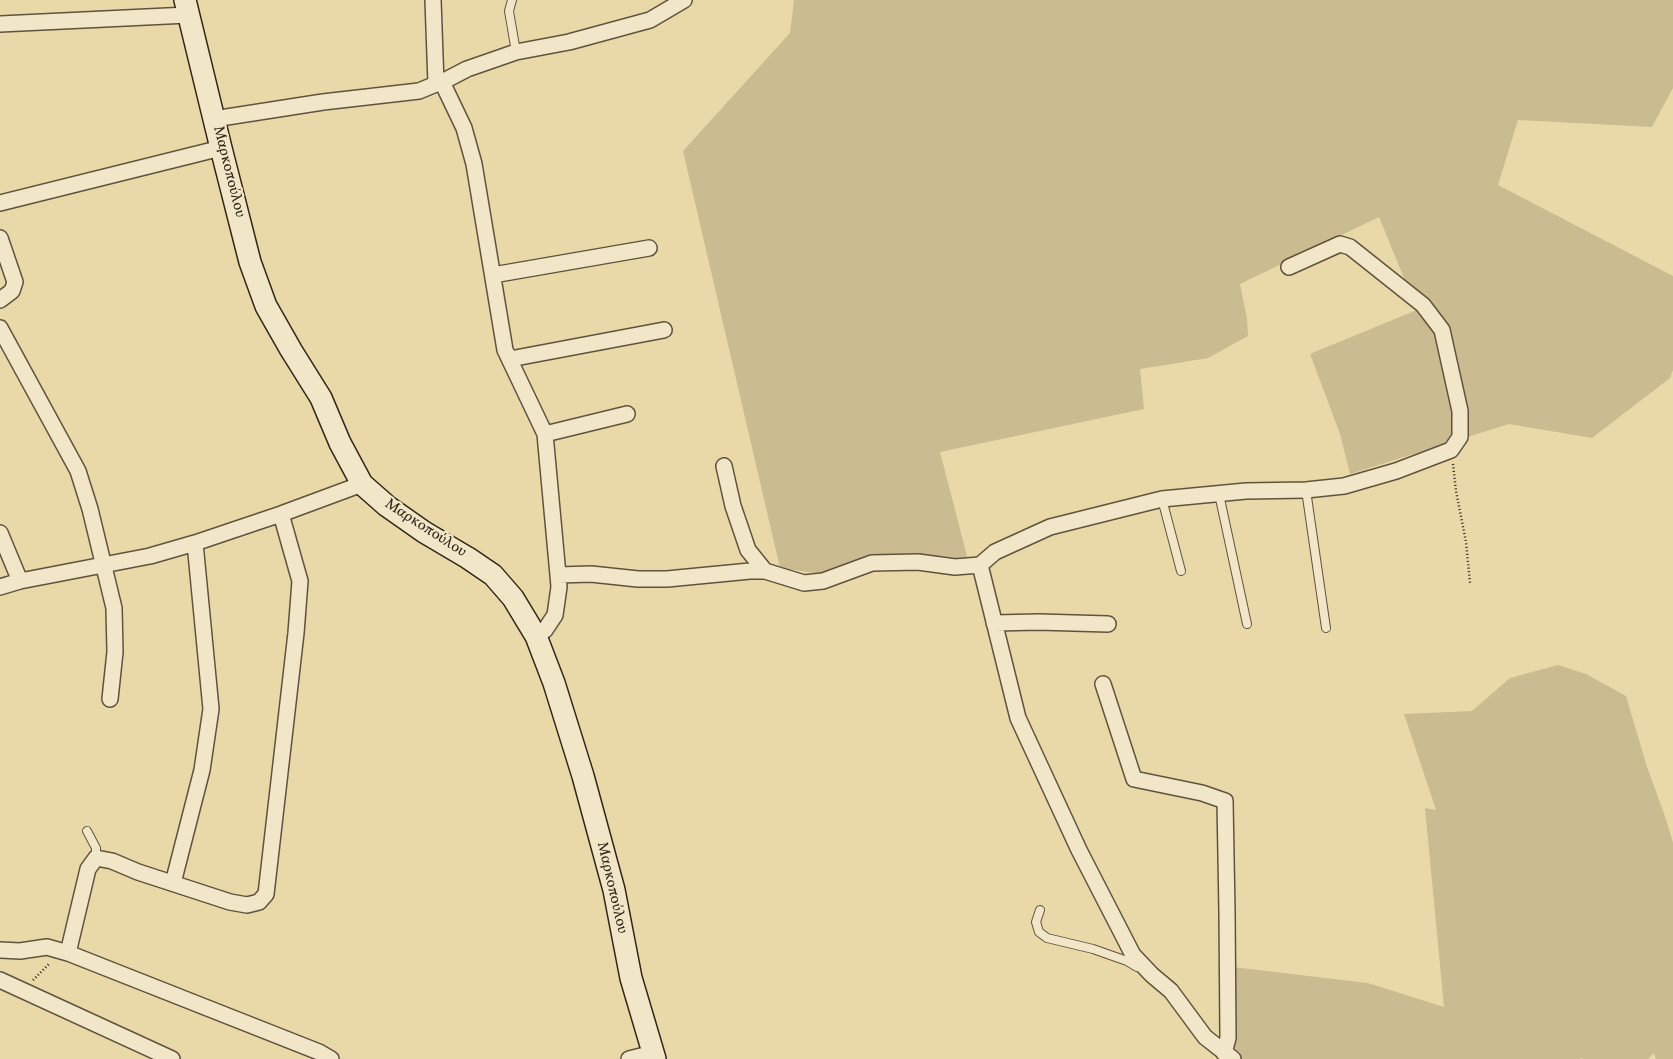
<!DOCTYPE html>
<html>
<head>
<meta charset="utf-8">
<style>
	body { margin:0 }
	canvas { display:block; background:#e9d9a9 }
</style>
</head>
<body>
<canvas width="1673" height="1059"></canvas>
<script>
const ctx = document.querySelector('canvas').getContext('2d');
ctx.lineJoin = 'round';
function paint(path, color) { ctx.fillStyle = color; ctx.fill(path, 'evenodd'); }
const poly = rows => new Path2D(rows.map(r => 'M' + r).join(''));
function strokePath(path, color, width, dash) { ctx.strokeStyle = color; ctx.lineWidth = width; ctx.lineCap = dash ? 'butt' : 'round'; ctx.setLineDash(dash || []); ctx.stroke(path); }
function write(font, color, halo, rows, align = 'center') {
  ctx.font = font + ' Vollkorn,serif'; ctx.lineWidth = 4.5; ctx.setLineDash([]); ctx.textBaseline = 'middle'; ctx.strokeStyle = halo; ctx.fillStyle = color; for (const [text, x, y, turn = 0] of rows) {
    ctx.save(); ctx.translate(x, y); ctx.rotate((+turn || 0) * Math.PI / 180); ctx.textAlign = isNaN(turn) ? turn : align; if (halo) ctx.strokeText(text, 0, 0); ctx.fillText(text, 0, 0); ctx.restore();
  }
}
const green = poly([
	[794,0,1673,0,1673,88,1652,127,1518,120,1498,185,1673,276,1673,370,1670,378,1592,438,1509,424,1350,474,1340,434,1310,354,1419,309,1411,295,1379,217,1240,284,1247,319,1248,336,1208,358,1140,369,1144,409,940,452,968,560,883,554,863,557,823,574,780,568,683,151,790,33],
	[1558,665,1586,674,1626,696,1647,767,1666,819,1673,843,1673,1059,1656,1059,1654,1053,1648,1059,1583,1059,1582,1058,1579,1059,1240,1059,1233,1054,1233,967,1368,983,1444,1007,1425,808,1436,810,1404,714,1472,711,1510,678]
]);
const path = poly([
	[1453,464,1456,491,1466,542,1470,583],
	[33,980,50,963]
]);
const lane = poly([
	[512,0,509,11,516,52],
	[1306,490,1326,628],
	[1219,494,1247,624],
	[1162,499,1181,571],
	[87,831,96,848,96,858],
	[1040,910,1036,922,1039,932,1047,938,1093,949,1127,961,1137,967]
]);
const street = poly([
	[0,24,188,15],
	[442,82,467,69,516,52,569,42,650,20,684,0],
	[436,84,442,82,464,128,474,164,505,350,545,434,558,575],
	[214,119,323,102,419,91,436,84,433,0],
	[0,203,221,148],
	[0,238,15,282,12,291,0,300],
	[493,275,649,248],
	[0,328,78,471,90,509,114,608,115,652,110,699],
	[510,359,664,330],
	[545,434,627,414],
	[724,466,733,506,748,550,765,571],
	[0,533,20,581],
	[0,587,20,581,150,556,195,543,281,514,362,484],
	[994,623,1039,622,1108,624],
	[536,636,545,630,555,615,559,587,558,575,591,574,638,579,667,579,750,571,765,571,804,583,823,581,872,563,918,562,955,567,980,565],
	[1103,684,1134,779,1202,793,1225,801,1227,912,1228,1038,1224,1053],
	[173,883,202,770,211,709,195,543],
	[0,950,20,951,47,947,68,953,319,1052,331,1059],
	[68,953,88,869,96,858,112,861,138,872,230,902,247,905,259,902,266,894,296,633,300,581,281,514],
	[0,980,172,1059],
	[629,1059,653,1053],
	[1233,1059,1205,1037,1171,991,1152,975,1133,955,1079,850,1018,718,980,565,995,552,1050,527,1162,499,1246,491,1306,490,1344,486,1396,471,1451,450,1460,437,1460,411,1442,330,1423,305,1350,247,1340,244,1289,267]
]);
const secondary = poly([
	[185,0,221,148,250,262,266,306,291,350,321,398,340,443,362,484,387,506,424,532,468,558,493,575,513,598,536,636,554,683,583,776,614,890,631,978,655,1059]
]);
const streetNames = [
	["Μαρκοπούλου",228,172,76],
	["Μαρκοπούλου",425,529,33],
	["Μαρκοπούλου",611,888,77]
];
paint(green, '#cabb91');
strokePath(lane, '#60533d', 10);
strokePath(street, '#60533d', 18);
strokePath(secondary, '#322619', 24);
strokePath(path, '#322619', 2.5, [1, 2.5]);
strokePath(lane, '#f1e6c7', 8);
strokePath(street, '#f1e6c7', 15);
strokePath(secondary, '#f1e6c7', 21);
write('15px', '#322619', '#f1e6c7', streetNames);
</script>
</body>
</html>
